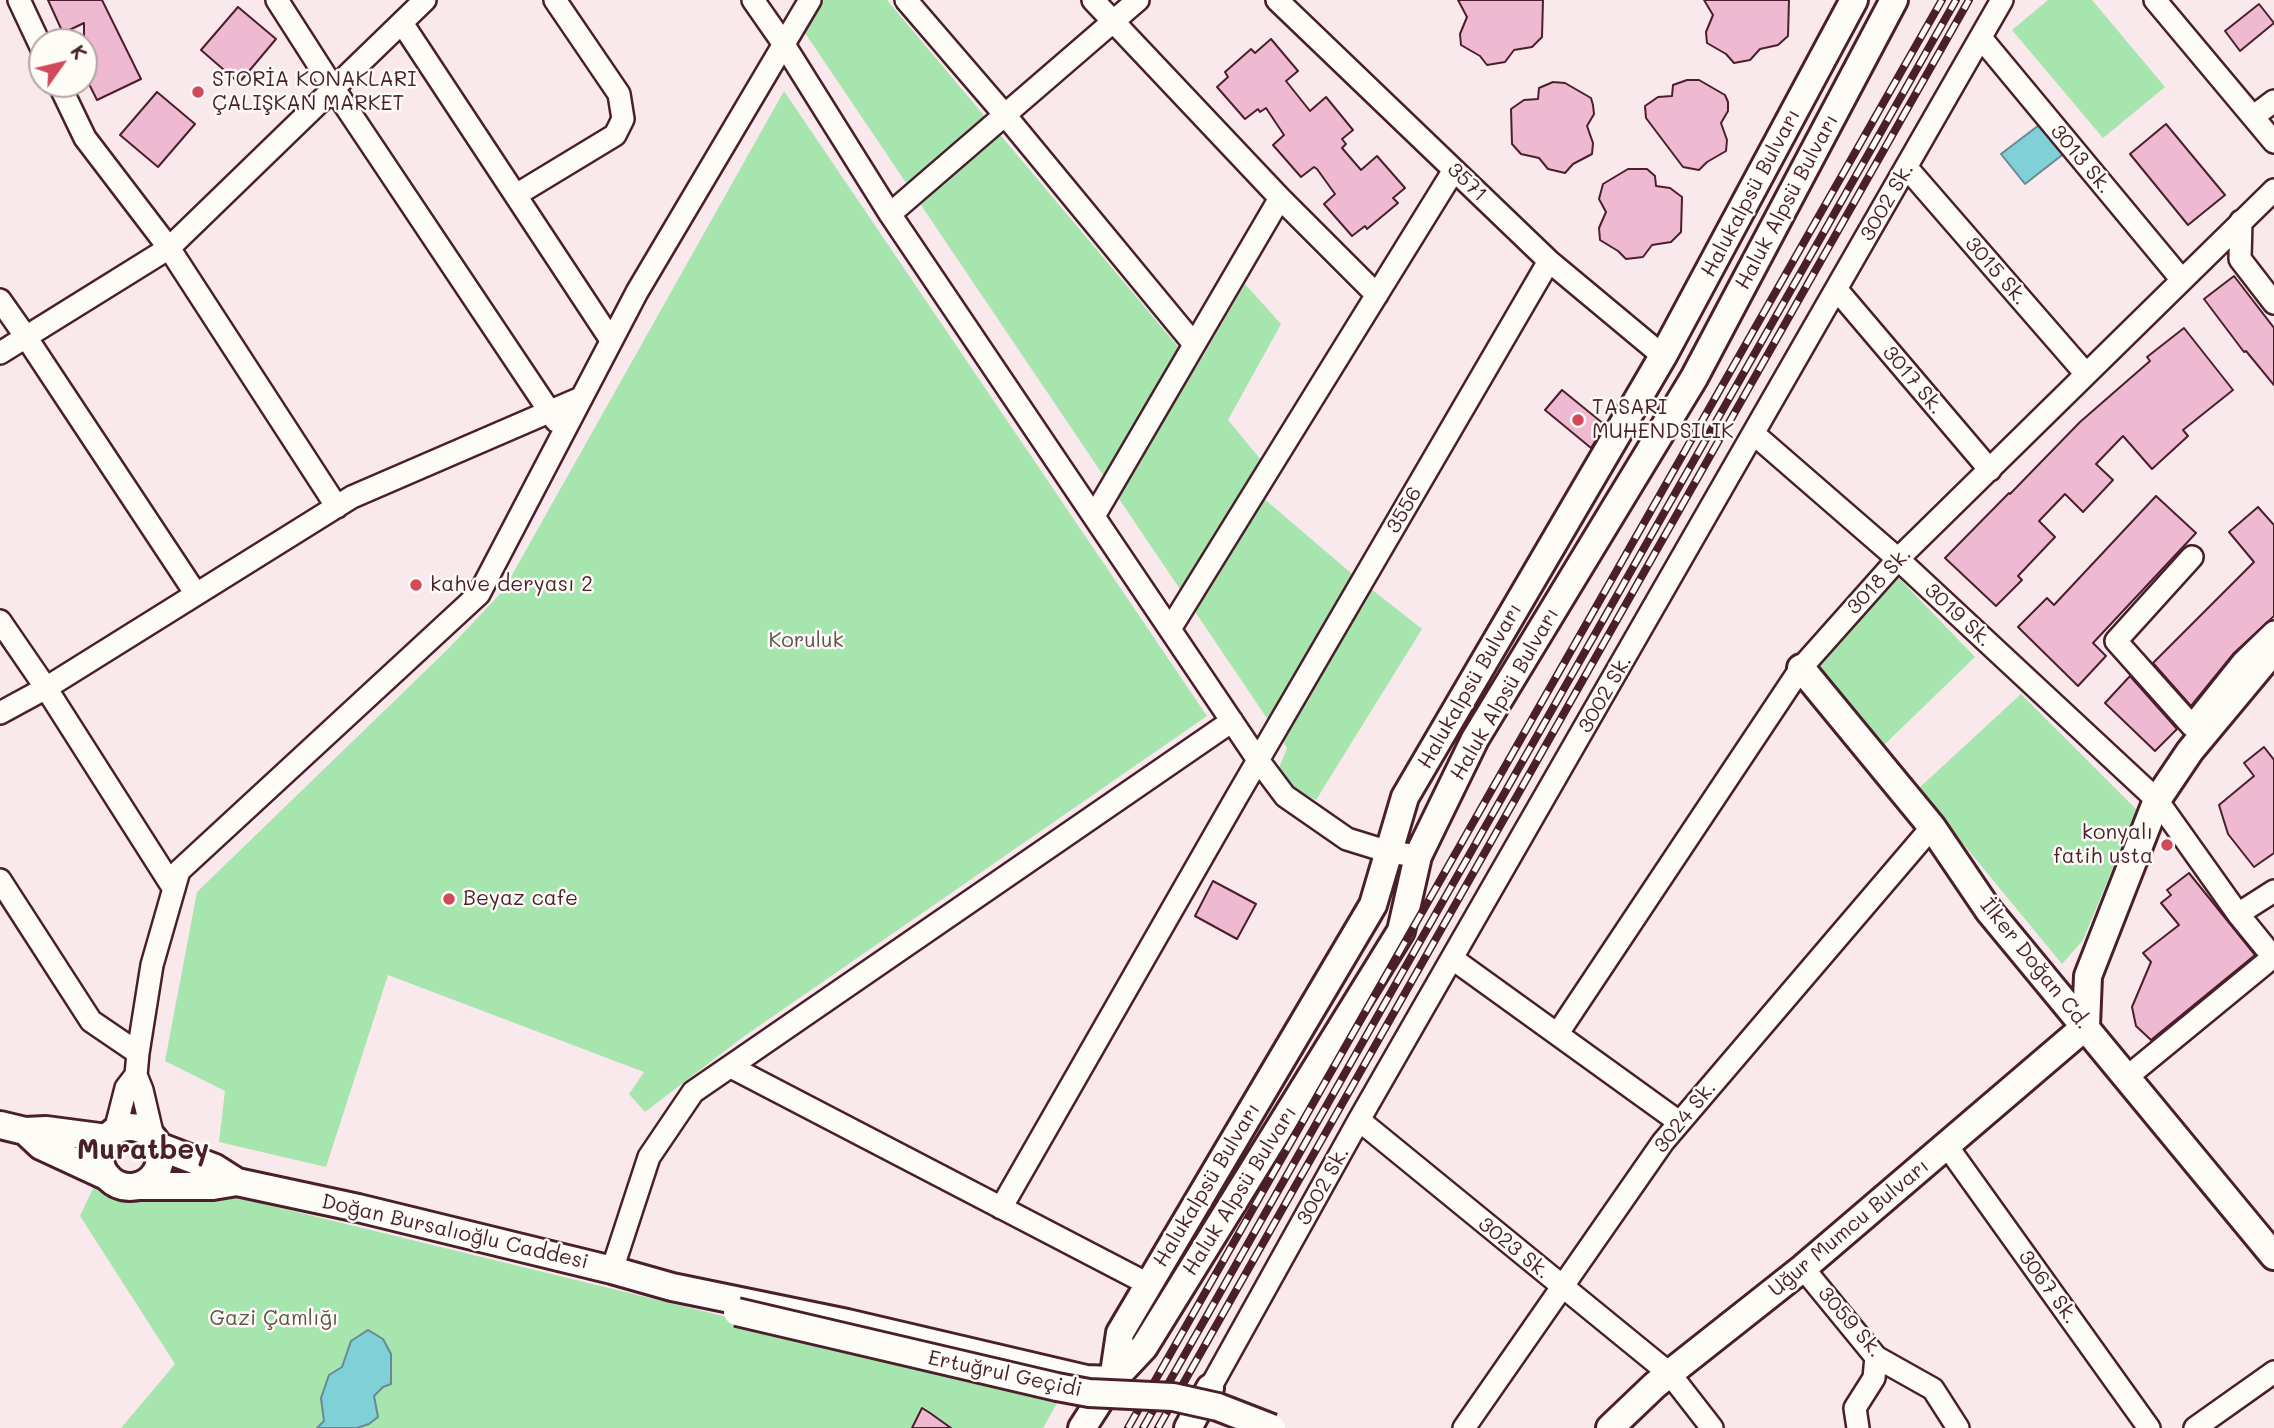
<!DOCTYPE html>
<html>
<head>
<meta charset="utf-8">
<style>
	body { margin:0 }
	#map { position:relative; width:2274px; height:1428px; overflow:hidden; background:#f9e8ec; font-family:Mali,sans-serif }
	canvas { display:block }
	.north { position:absolute; left:28px; top:28px; width:70px; height:70px; box-sizing:border-box; background:#fdfcf7; border:2px solid #b5a4a5; border-radius:50%; rotate:56deg; font-size:19px; font-weight:700; line-height:28px; text-align:center; color:#4a1f2b }
	.north::after { content:''; display:block; margin:auto; width:24px; height:32px; background:#d1495b; clip-path:polygon(50% 0,100% 100%,50% 72%,0 100%) }
</style>
</head>
<body>
<div id="map">
<canvas width="2274" height="1428"></canvas>
<div class="north">K</div>
</div>
<script>
const ctx = document.querySelector('canvas').getContext('2d');
ctx.lineJoin = 'round';
function paint(path, color) { ctx.fillStyle = color; ctx.fill(path, 'evenodd'); }
const poly = rows => new Path2D(rows.map(r => 'M' + r).join(''));
function strokePath(path, color, width, dash) { ctx.strokeStyle = color; ctx.lineWidth = width; ctx.lineCap = dash ? 'butt' : 'round'; ctx.setLineDash(dash || []); ctx.stroke(path); }
function write(font, color, halo, rows, align = 'center') {
  ctx.font = font + ' Mali,sans-serif'; ctx.lineWidth = 5; ctx.setLineDash([]); ctx.textBaseline = 'middle'; ctx.strokeStyle = halo; ctx.fillStyle = color; for (const [text, x, y, turn = 0] of rows) {
    ctx.save(); ctx.translate(x, y); ctx.rotate((+turn || 0) * Math.PI / 180); ctx.textAlign = isNaN(turn) ? turn : align; if (halo) ctx.strokeText(text, 0, 0); ctx.fillText(text, 0, 0); ctx.restore();
  }
}
const green = poly([
	[824,0,887,0,1196,368,1245,284,1281,324,1228,420,1262,461,1248,485,1351,573,1422,629,1316,800,1284,784,1279,768,1287,748,803,30],
	[2048,0,2092,0,2165,87,2103,138,2012,30],
	[784,91,1207,716,743,1037,645,1112,629,1094,644,1072,388,975,326,1167,219,1142,225,1091,165,1061,197,892,448,649,503,591],
	[1897,576,1975,657,1884,745,1813,661],
	[2021,694,2137,810,2083,940,2062,964,1918,789],
	[104,1165,1060,1398,1043,1428,121,1428,175,1364,80,1216]
]);
const water = poly([
	[2043,122,2066,152,2025,184,2001,154,2043,122],
	[368,1330,383,1339,391,1354,391,1384,383,1387,374,1396,378,1417,369,1424,357,1428,317,1428,324,1421,321,1398,329,1375,342,1367,351,1341,368,1330]
]);
const building = poly([
	[48,0,102,0,141,79,97,100,84,74,84,23,63,33,48,0],
	[1458,0,1543,0,1542,37,1532,47,1514,50,1505,62,1487,65,1480,56,1461,45,1460,34,1467,17,1458,0],
	[1704,0,1789,0,1788,36,1778,45,1760,49,1750,60,1734,63,1726,54,1707,43,1706,32,1713,15,1704,0],
	[2259,4,2274,23,2240,51,2225,31,2259,4],
	[238,7,276,39,239,83,201,50,238,7],
	[1271,39,1298,71,1286,81,1310,111,1326,97,1353,130,1342,139,1346,144,1342,148,1361,170,1377,156,1405,188,1393,198,1398,203,1367,229,1365,226,1352,236,1324,204,1335,194,1317,169,1314,167,1301,177,1273,145,1284,135,1266,108,1260,112,1258,109,1245,119,1217,87,1228,77,1225,72,1251,49,1255,53,1271,39],
	[1687,80,1699,80,1725,95,1728,102,1728,111,1721,123,1727,140,1726,151,1707,162,1699,170,1683,167,1646,118,1645,106,1658,97,1672,96,1673,85,1687,80],
	[1553,82,1565,83,1591,98,1593,105,1594,114,1587,126,1593,143,1592,154,1573,164,1565,173,1548,169,1539,158,1521,154,1512,144,1511,109,1524,100,1538,99,1539,88,1553,82],
	[157,92,195,124,158,167,120,135,157,92],
	[2166,124,2225,195,2188,225,2130,154,2166,124],
	[1628,169,1647,169,1655,176,1656,186,1670,188,1682,197,1681,232,1671,242,1652,245,1643,257,1626,259,1618,251,1600,240,1599,228,1606,212,1599,199,1603,184,1628,169],
	[2234,276,2274,328,2274,385,2246,351,2244,352,2204,299,2234,276],
	[2184,328,2233,390,2183,430,2188,436,2152,469,2123,436,2096,464,2113,480,2083,512,2065,494,2039,521,2055,537,2018,576,2022,580,1996,606,1945,558,2009,493,2010,494,2080,422,2150,361,2147,357,2184,328],
	[1562,390,1605,425,1591,448,1545,410,1562,390],
	[2156,496,2196,533,2093,643,2106,656,2078,686,2018,627,2047,598,2054,605,2156,496],
	[2258,507,2274,525,2274,616,2234,653,2191,706,2153,663,2254,562,2229,532,2258,507],
	[2130,676,2177,729,2155,751,2105,703,2130,676],
	[2264,747,2274,760,2274,853,2254,867,2228,834,2219,805,2254,776,2244,763,2264,747],
	[2189,873,2255,955,2151,1040,2136,1026,2132,1007,2151,962,2143,953,2179,925,2161,903,2171,895,2167,890,2189,873],
	[1213,881,1256,904,1237,939,1195,916,1213,881],
	[922,1408,930,1413,951,1428,912,1428,922,1408]
]);
const minor = poly([
	[19,0,42,49],
	[277,0,334,89,556,421],
	[753,0,783,43,890,214,1258,760,1285,796,1347,839,1389,852,1418,856],
	[906,0,1005,115,1194,344],
	[1093,0,1280,198,1377,295],
	[1277,0,1549,261,1663,356],
	[2155,0,2274,142],
	[402,23,611,340],
	[1981,38,2182,280],
	[59,84,85,138,169,248,337,507],
	[2254,116,2274,101],
	[1907,168,2086,374],
	[516,195,615,135,623,119,619,94,555,0],
	[890,214,1138,0],
	[2241,221,2240,259,2274,303],
	[1837,290,1990,470],
	[0,300,26,337,196,594],
	[0,353,169,248,425,0],
	[1754,434,1898,559,2157,800,2238,914,2274,958],
	[1094,516,1280,198],
	[2192,557,2116,641,2192,726,2243,662,2274,632],
	[0,621,46,688,174,889],
	[1170,629,1454,170],
	[0,713,46,688,352,497,581,398],
	[0,880,91,1021,138,1053],
	[2238,914,2274,891],
	[1453,959,1679,1122],
	[1558,1033,1801,668,1898,559,2274,190],
	[731,1067,1148,1284],
	[2127,1077,2273,957],
	[1359,1120,1670,1374,1712,1428],
	[115,1131,126,1088,136,1075],
	[153,1137,142,1090,136,1075,138,1053,152,965,179,871,479,594,637,292,810,0],
	[1947,1146,2149,1428],
	[1001,1208,1236,798,1549,261],
	[1803,1268,1876,1357,1933,1389,1958,1428],
	[612,1270,649,1157,693,1092,1232,721],
	[1210,1388,1359,1120,2002,0],
	[1464,1428,1663,1142,1932,827],
	[1858,1428,1855,1408,1874,1378,1876,1357],
	[2195,1428,2274,1372]
]);
const major = poly([
	[1801,668,1932,827,1989,911,2274,1256],
	[2086,1026,2088,976,2157,800,2190,751,2274,650],
	[0,1125,25,1131,46,1130,107,1138],
	'100 1157a30 30 0 1 1 60 0a30 30 0 1 1-60 0Z',
	[25,1131,41,1146,108,1177],
	[158,1146,215,1168,237,1182,358,1208,612,1270,672,1287,847,1323,1086,1379,1113,1380],
	[137,1186,213,1186,237,1182],
	[1113,1380,1120,1333,1373,905,1405,797,1663,356,1854,0],
	[1082,1428,1113,1380,1144,1347,1401,931,1418,856,1475,739,1694,378,1894,0],
	[1188,1428,1210,1388],
	[1610,1428,1655,1385,1803,1268,2086,1026]
]);
const rail = poly([
	[1128,1428,1942,0],
	[1143,1428,1956,0],
	[1158,1428,1969,0]
]);
const majorBridge = poly([
	[737,1312,1057,1387,1089,1393,1173,1397,1218,1407,1272,1428]
]);
const markers = [
	[198,92,7,"#d1495b"],
	[1578,420,7,"#d1495b"],
	[416,585,7,"#d1495b"],
	[2167,845,7,"#d1495b"],
	[449,899,7,"#d1495b"]
];
const poiNames = [
	["STORİA KONAKLARI",212,80],
	["ÇALIŞKAN MARKET",212,104],
	["TASARI",1592,408],
	["MUHENDSILIK",1592,432],
	["kahve deryası 2",430,585],
	["konyalı",2153,833,"right"],
	["fatih usta",2153,857,"right"],
	["Beyaz cafe",463,899]
];
const streetNames = [
	["3013 Sk.",2081,159,50],
	["3571",1467,182,44],
	["Halukalpsü Bulvarı",1751,193,-62],
	["Haluk Alpsü Bulvarı",1787,202,-62],
	["3002 Sk.",1887,202,-60],
	["3015 Sk.",1996,271,49],
	["3017 Sk.",1913,380,50],
	["3556",1404,510,-60],
	["3018 Sk.",1879,581,-47],
	["3019 Sk.",1958,615,43],
	["Halukalpsü Bulvarı",1470,686,-60],
	["Haluk Alpsü Bulvarı",1505,694,-60],
	["3002 Sk.",1605,694,-60],
	["İlker Doğan Cd.",2035,964,51],
	["3024 Sk.",1685,1117,-51],
	["Halukalpsü Bulvarı",1207,1185,-59],
	["3002 Sk.",1323,1186,-61],
	["Haluk Alpsü Bulvarı",1240,1191,-58],
	["Uğur Mumcu Bulvarı",1849,1228,-40],
	["Doğan Bursalıoğlu Caddesi",455,1232,13],
	["3023 Sk.",1514,1248,39],
	["3067 Sk.",2048,1287,54],
	["3059 Sk.",1850,1322,49],
	["Ertuğrul Geçidi",1005,1374,12]
];
const parkNames = [
	["Koruluk",806,641],
	["Gazi Çamlığı",274,1319]
];
const districtNames = [
	["Muratbey",143,1150]
];
paint(green, '#a6e5ae');
paint(water, '#7fd0d7');
strokePath(water, '#6a8992', 2);
paint(building, '#efb9d2');
strokePath(building, '#4a1f2b', 2);
strokePath(minor, '#4a1f2b', 26);
strokePath(major, '#4a1f2b', 32);
strokePath(minor, '#fdfcf7', 21);
strokePath(major, '#fdfcf7', 26);
strokePath(rail, '#4a1f2b', 8);
strokePath(rail, '#fdfcf7', 5, [16]);
strokePath(majorBridge, '#4a1f2b', 32, []);
strokePath(majorBridge, '#fdfcf7', 26);
for (const [x, y, r, color] of markers) { const dot = new Path2D(); dot.arc(x, y, r, 0, 2 * Math.PI); ctx.fillStyle = color; ctx.fill(dot); strokePath(dot, '#fdfcf7', 2.5); }
write('21px', '#4a1f2b', '#fdfcf7', poiNames, 'left');
write('21px', '#4a1f2b', '#fdfcf7', streetNames);
write('21px', '#61504c', '#fdfcf7', parkNames);
write('bold 28px', '#4a1f2b', '#fdfcf7', districtNames);
</script>
</body>
</html>
